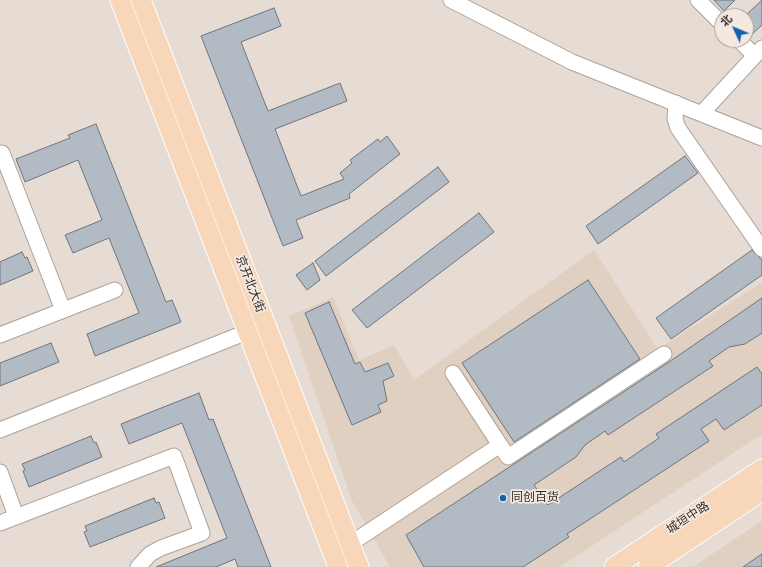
<!DOCTYPE html>
<html>
<head>
<meta charset="utf-8">
<style>
	body { margin:0 }
	#map { position:relative; width:762px; height:567px; overflow:hidden; background:#e7dcd4; font-family:Manrope,"Noto Sans SC",sans-serif }
	canvas { display:block }
	.north { position:absolute; left:714px; top:8px; width:40px; height:40px; box-sizing:border-box; background:#f4e9e1; border:1px solid #a69e98; border-radius:50%; rotate:314deg; font-size:11px; font-weight:700; line-height:16px; text-align:center; color:#312d2a }
	.north::after { content:''; display:block; margin:auto; width:14px; height:18px; background:#1461b0; clip-path:polygon(50% 0,100% 100%,50% 72%,0 100%) }
</style>
</head>
<body>
<div id="map">
<canvas width="762" height="567"></canvas>
<div class="north">北</div>
</div>
<script>
const ctx = document.querySelector('canvas').getContext('2d');
ctx.lineJoin = 'round';
function paint(path, color) { ctx.fillStyle = color; ctx.fill(path, 'evenodd'); }
const poly = rows => new Path2D(rows.map(r => 'M' + r).join(''));
function strokePath(path, color, width, dash) { ctx.strokeStyle = color; ctx.lineWidth = width; ctx.lineCap = dash ? 'butt' : 'round'; ctx.setLineDash(dash || []); ctx.stroke(path); }
function write(font, color, halo, rows, align = 'center') {
  ctx.font = font + ' Manrope,"Noto Sans SC",sans-serif'; ctx.lineWidth = 3.5; ctx.setLineDash([]); ctx.textBaseline = 'middle'; ctx.strokeStyle = halo; ctx.fillStyle = color; for (const [text, x, y, turn = 0] of rows) {
    ctx.save(); ctx.translate(x, y); ctx.rotate((+turn || 0) * Math.PI / 180); ctx.textAlign = isNaN(turn) ? turn : align; if (halo) ctx.strokeText(text, 0, 0); ctx.fillText(text, 0, 0); ctx.restore();
  }
}
const built = poly([
	[594,250,658,349,762,282,762,434,560,567,390,567,352,501,289,316,333,297,359,360,394,345,414,380],
	[762,521,762,567,693,567]
]);
const building = poly([
	[714,0,735,0,724,11,714,0],
	[762,0,762,25,749,37,746,34,746,15,762,0],
	[274,8,281,26,241,42,268,111,340,83,347,101,275,129,301,196,344,179,340,173,352,163,350,160,378,139,380,142,387,136,400,154,349,194,350,198,296,220,303,238,283,246,201,36,274,8],
	[96,124,166,302,172,300,181,322,95,356,87,334,139,313,109,238,73,253,65,235,102,220,78,160,25,182,16,159,70,138,68,135,96,124],
	[685,156,698,173,598,244,586,226,685,156],
	[438,167,449,182,326,276,315,261,438,167],
	[479,213,494,232,367,328,352,310,479,213],
	[752,250,762,260,762,275,671,339,656,318,752,250],
	[22,252,25,258,27,257,33,271,0,285,0,262,22,252],
	[313,263,320,280,307,290,296,275,313,263],
	[588,280,640,359,514,442,462,363,588,280],
	[762,298,762,333,745,344,729,347,709,361,713,366,608,435,605,431,585,445,576,457,534,485,548,505,621,457,624,462,659,438,656,434,757,367,762,374,762,405,724,430,716,419,701,429,709,441,567,534,569,537,523,567,424,567,406,535,669,362,762,298],
	[329,302,355,364,360,362,365,372,388,363,394,376,383,381,387,401,378,405,381,412,352,425,305,313,329,302],
	[51,343,59,362,0,386,0,363,51,343],
	[199,393,209,420,213,419,271,567,238,567,235,559,216,567,156,567,227,538,182,423,129,444,121,424,199,393],
	[91,436,94,443,96,442,102,457,29,487,23,471,25,470,22,464,91,436],
	[154,498,156,503,159,502,165,518,90,547,84,532,87,531,85,526,154,498],
	[762,554,762,567,743,567,762,554]
]);
const minor = poly([
	[451,0,572,62,762,138],
	[698,0,722,24],
	[739,40,754,55],
	[676,103,675,119,678,128,762,249],
	[702,113,762,48],
	[0,154,2,153,63,310],
	[0,335,115,290],
	[0,430,247,332],
	[500,445,508,457,664,354],
	[0,472,16,516],
	[0,523,174,456,202,533,161,548,150,554,138,567],
	[350,544,500,445,453,373]
]);
const major = poly([
	[120,0,338,567],
	[141,0,359,567],
	[614,567,762,469],
	[648,567,762,491]
]);
const markers = [
	[503,498,4,"#1461b0"]
];
const streetNames = [
	["京开北大街",250,284,69],
	["城垣中路",688,518,-33]
];
const poiNames = [
	["同创百货",511,498]
];
paint(built, '#e0d0c2');
paint(building, '#b2bac3');
strokePath(building, '#6e757e', 1);
strokePath(minor, '#ada39b', 17);
strokePath(major, '#fff', 21);
strokePath(minor, '#fff', 15);
strokePath(major, '#f8d6b9', 19);
for (const [x, y, r, color] of markers) { const dot = new Path2D(); dot.arc(x, y, r, 0, 2 * Math.PI); ctx.fillStyle = color; ctx.fill(dot); strokePath(dot, '#f4e9e1', 1.5); }
write('12px', '#312d2a', '#f4e9e1', streetNames);
write('12px', '#312d2a', '#f4e9e1', poiNames, 'left');
</script>
</body>
</html>
